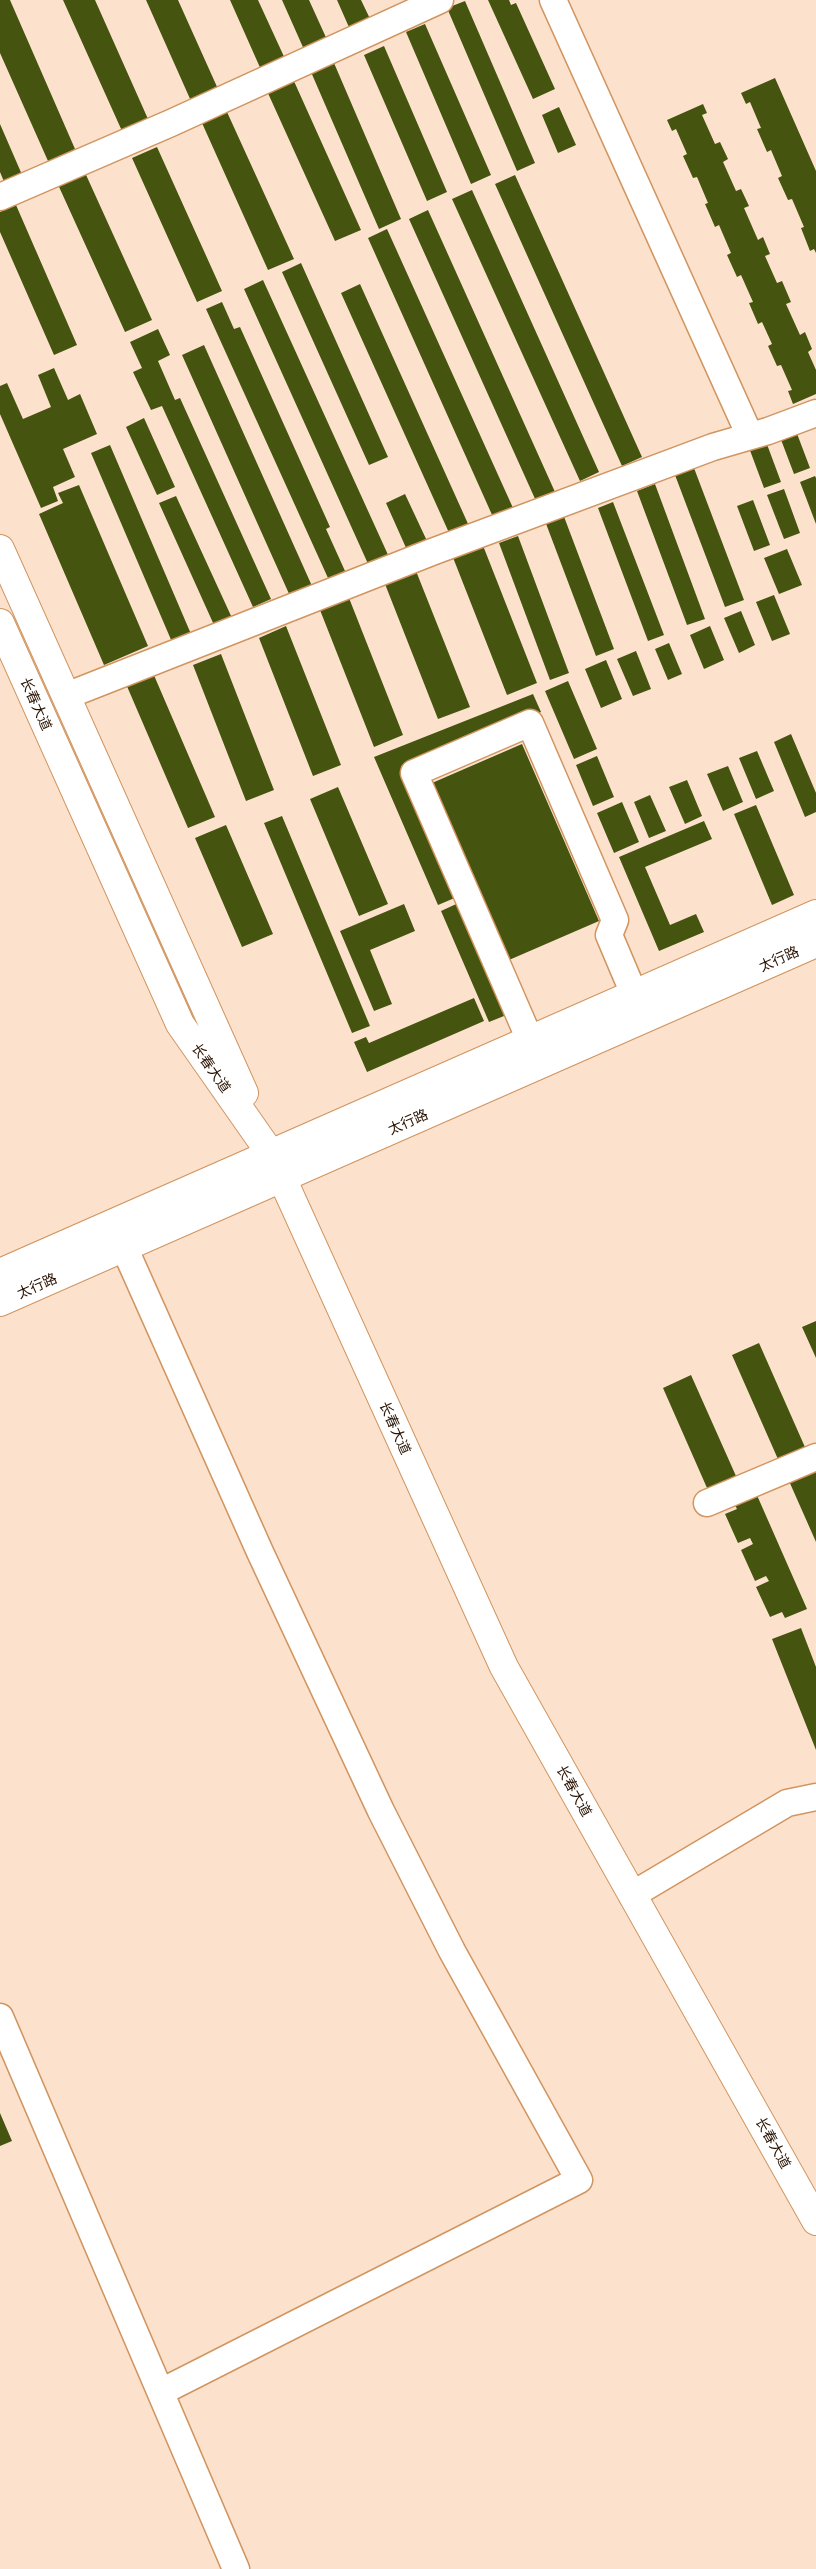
<!DOCTYPE html>
<html>
<head>
<meta charset="utf-8">
<style>
	body { margin:0 }
	canvas { display:block; background:#fce2cd }
</style>
</head>
<body>
<canvas width="816" height="2569"></canvas>
<script>
const ctx = document.querySelector('canvas').getContext('2d');
ctx.lineJoin = 'round';
function paint(path, color) { ctx.fillStyle = color; ctx.fill(path, 'evenodd'); }
const poly = rows => new Path2D(rows.map(r => 'M' + r).join(''));
function strokePath(path, color, width, dash) { ctx.strokeStyle = color; ctx.lineWidth = width; ctx.lineCap = dash ? 'butt' : 'round'; ctx.setLineDash(dash || []); ctx.stroke(path); }
function write(font, color, halo, rows, align = 'center') {
  ctx.font = font + ' Ubuntu,"Noto Sans SC",sans-serif'; ctx.lineWidth = 5; ctx.setLineDash([]); ctx.textBaseline = 'middle'; ctx.strokeStyle = halo; ctx.fillStyle = color; for (const [text, x, y, turn = 0] of rows) {
    ctx.save(); ctx.translate(x, y); ctx.rotate((+turn || 0) * Math.PI / 180); ctx.textAlign = isNaN(turn) ? turn : align; if (halo) ctx.strokeText(text, 0, 0); ctx.fillText(text, 0, 0); ctx.restore();
  }
}
const building = poly([
	[0,0,10,0,75,149,48,161,0,53],
	[63,0,95,0,148,119,122,131],
	[146,0,178,0,218,89,191,101],
	[230,0,258,0,286,61,262,72],
	[282,0,309,0,329,44,306,54],
	[337,0,361,0,373,25,352,34],
	[488,0,509,0,511,5,516,3,555,89,533,99],
	[465,1,535,163,517,171,447,8],
	[425,24,491,175,471,184,406,32],
	[384,46,447,192,427,201,364,55],
	[334,63,401,219,379,229,311,72],
	[775,78,816,171,816,253,814,249,810,251,801,228,804,227,792,199,788,200,778,178,782,176,771,150,767,152,757,129,761,128,750,102,746,104,741,93],
	[293,79,361,230,335,241,267,91],
	[703,104,707,113,702,115,715,144,720,142,728,159,723,162,736,191,741,189,749,206,744,208,758,240,763,237,770,254,765,256,777,283,782,281,791,302,786,304,800,335,805,332,812,349,808,352,816,370,816,394,793,404,788,391,792,390,781,365,777,366,768,346,772,344,762,322,758,324,749,303,753,302,741,275,737,277,727,255,731,253,719,225,715,227,705,204,708,203,697,177,693,178,683,156,687,154,676,129,672,131,667,120],
	[559,107,576,145,558,153,542,115],
	[227,112,294,259,268,270,202,123],
	[0,124,23,177,5,184,0,172],
	[157,147,222,291,197,302,132,158],
	[82,166,152,320,125,332,55,178],
	[515,175,642,457,622,466,495,184],
	[472,190,599,472,580,481,452,199],
	[16,205,77,345,54,355,0,232,0,212],
	[428,210,555,492,536,501,409,219],
	[387,229,513,508,493,517,368,238],
	[301,263,388,457,369,465,282,272],
	[263,280,389,557,369,566,244,289],
	[360,284,469,526,450,535,341,293],
	[222,302,234,329,240,327,330,527,326,529,345,571,328,578,206,309],
	[158,329,170,355,158,361,175,400,180,398,271,599,253,607,162,406,151,410,133,372,142,368,130,342],
	[204,345,312,586,290,596,182,355],
	[54,368,68,400,80,394,97,434,63,449,75,477,53,487,58,501,41,508,0,414,0,386,7,383,23,419,51,407,38,375],
	[144,418,175,487,157,495,126,427],
	[796,431,810,468,794,474,780,437],
	[765,439,781,482,764,488,748,445],
	[110,445,191,634,172,642,91,453],
	[694,468,744,600,725,607,675,475],
	[815,476,816,478,816,524,800,482],
	[655,484,705,619,687,625,637,491],
	[79,485,148,646,104,665,39,514,63,503,58,493],
	[784,489,800,533,784,539,767,495],
	[405,494,427,541,407,550,386,503],
	[176,496,232,618,214,625,159,503],
	[753,500,770,545,754,551,737,506],
	[613,502,664,635,648,641,598,508],
	[563,514,614,649,596,656,545,521],
	[518,536,569,673,550,680,499,543],
	[482,543,537,683,507,695,452,555],
	[787,549,802,585,779,594,764,558],
	[416,571,470,707,438,719,385,584],
	[774,595,790,634,772,641,756,602],
	[349,598,403,735,374,747,320,610],
	[741,611,755,645,739,653,724,618],
	[286,626,341,765,313,776,259,638],
	[710,626,724,660,704,669,690,635],
	[669,643,682,674,668,680,655,649],
	[636,651,651,689,633,696,617,659],
	[221,654,274,790,246,801,193,665],
	[606,660,622,699,601,708,585,669],
	[153,673,215,817,188,828,126,684],
	[568,681,597,749,574,759,545,691],
	[533,694,541,712,401,766,457,897,438,905,374,757],
	[791,734,816,793,816,812,805,817,774,742],
	[522,744,599,921,509,960,432,783],
	[757,751,774,791,756,799,739,758],
	[597,756,614,797,593,806,576,765],
	[728,766,743,802,723,811,707,774],
	[687,780,702,816,685,824,669,787],
	[338,787,388,904,359,916,310,799],
	[650,795,666,831,649,838,634,802],
	[622,802,639,842,614,853,597,813],
	[756,805,794,895,772,905,734,814],
	[282,816,370,1026,352,1033,264,823],
	[704,821,712,839,645,867,670,925,696,914,704,932,659,951,619,857],
	[226,825,273,934,242,947,195,838],
	[465,900,514,1012,489,1022,441,911],
	[404,904,415,931,370,950,392,1004,374,1011,340,931],
	[474,998,484,1021,367,1072,354,1042,366,1037,369,1043],
	[816,1321,816,1358,802,1327],
	[759,1343,808,1454,781,1466,732,1355],
	[691,1375,740,1485,711,1497,663,1388],
	[816,1469,816,1542,789,1481],
	[756,1493,807,1609,785,1618,782,1612,770,1617,756,1587,769,1581,766,1576,755,1581,741,1550,753,1544,750,1538,738,1543,725,1514,737,1509,734,1503],
	[801,1628,816,1667,816,1750,772,1639],
	[0,2113,12,2141,0,2146]
]);
const minor = poly([
	[553,0,750,436],
	[0,197,171,123,440,0],
	[66,696,432,552,713,447,768,431,816,413],
	[530,1040,414,773,530,723,615,920,609,935,634,994],
	[124,1247,260,1552,381,1811,452,1951,579,2180,161,2392],
	[707,1503,816,1457],
	[632,1895,787,1803,816,1797],
	[0,2017,236,2569]
]);
const major = poly([
	[0,549,244,1093],
	[0,623,180,1024,271,1154,504,1667,816,2221]
]);
const highway = poly([
	[0,1273,816,914],
	[0,1302,816,943]
]);
const streetNames = [
	["长春大道",36,704,66],
	["太行路",779,959,-24],
	["长春大道",211,1068,55],
	["太行路",408,1122,-24],
	["太行路",37,1286,-24],
	["长春大道",395,1428,66],
	["长春大道",574,1791,61],
	["长春大道",773,2143,61]
];
paint(building, '#45540e');
strokePath(minor, '#d19560', 29);
strokePath(major, '#d19560', 30);
strokePath(highway, '#d19560', 30);
strokePath(minor, '#fff', 26);
strokePath(major, '#fff', 28);
strokePath(highway, '#fff', 28);
write('14px', '#291200', '#fff', streetNames);
</script>
</body>
</html>
